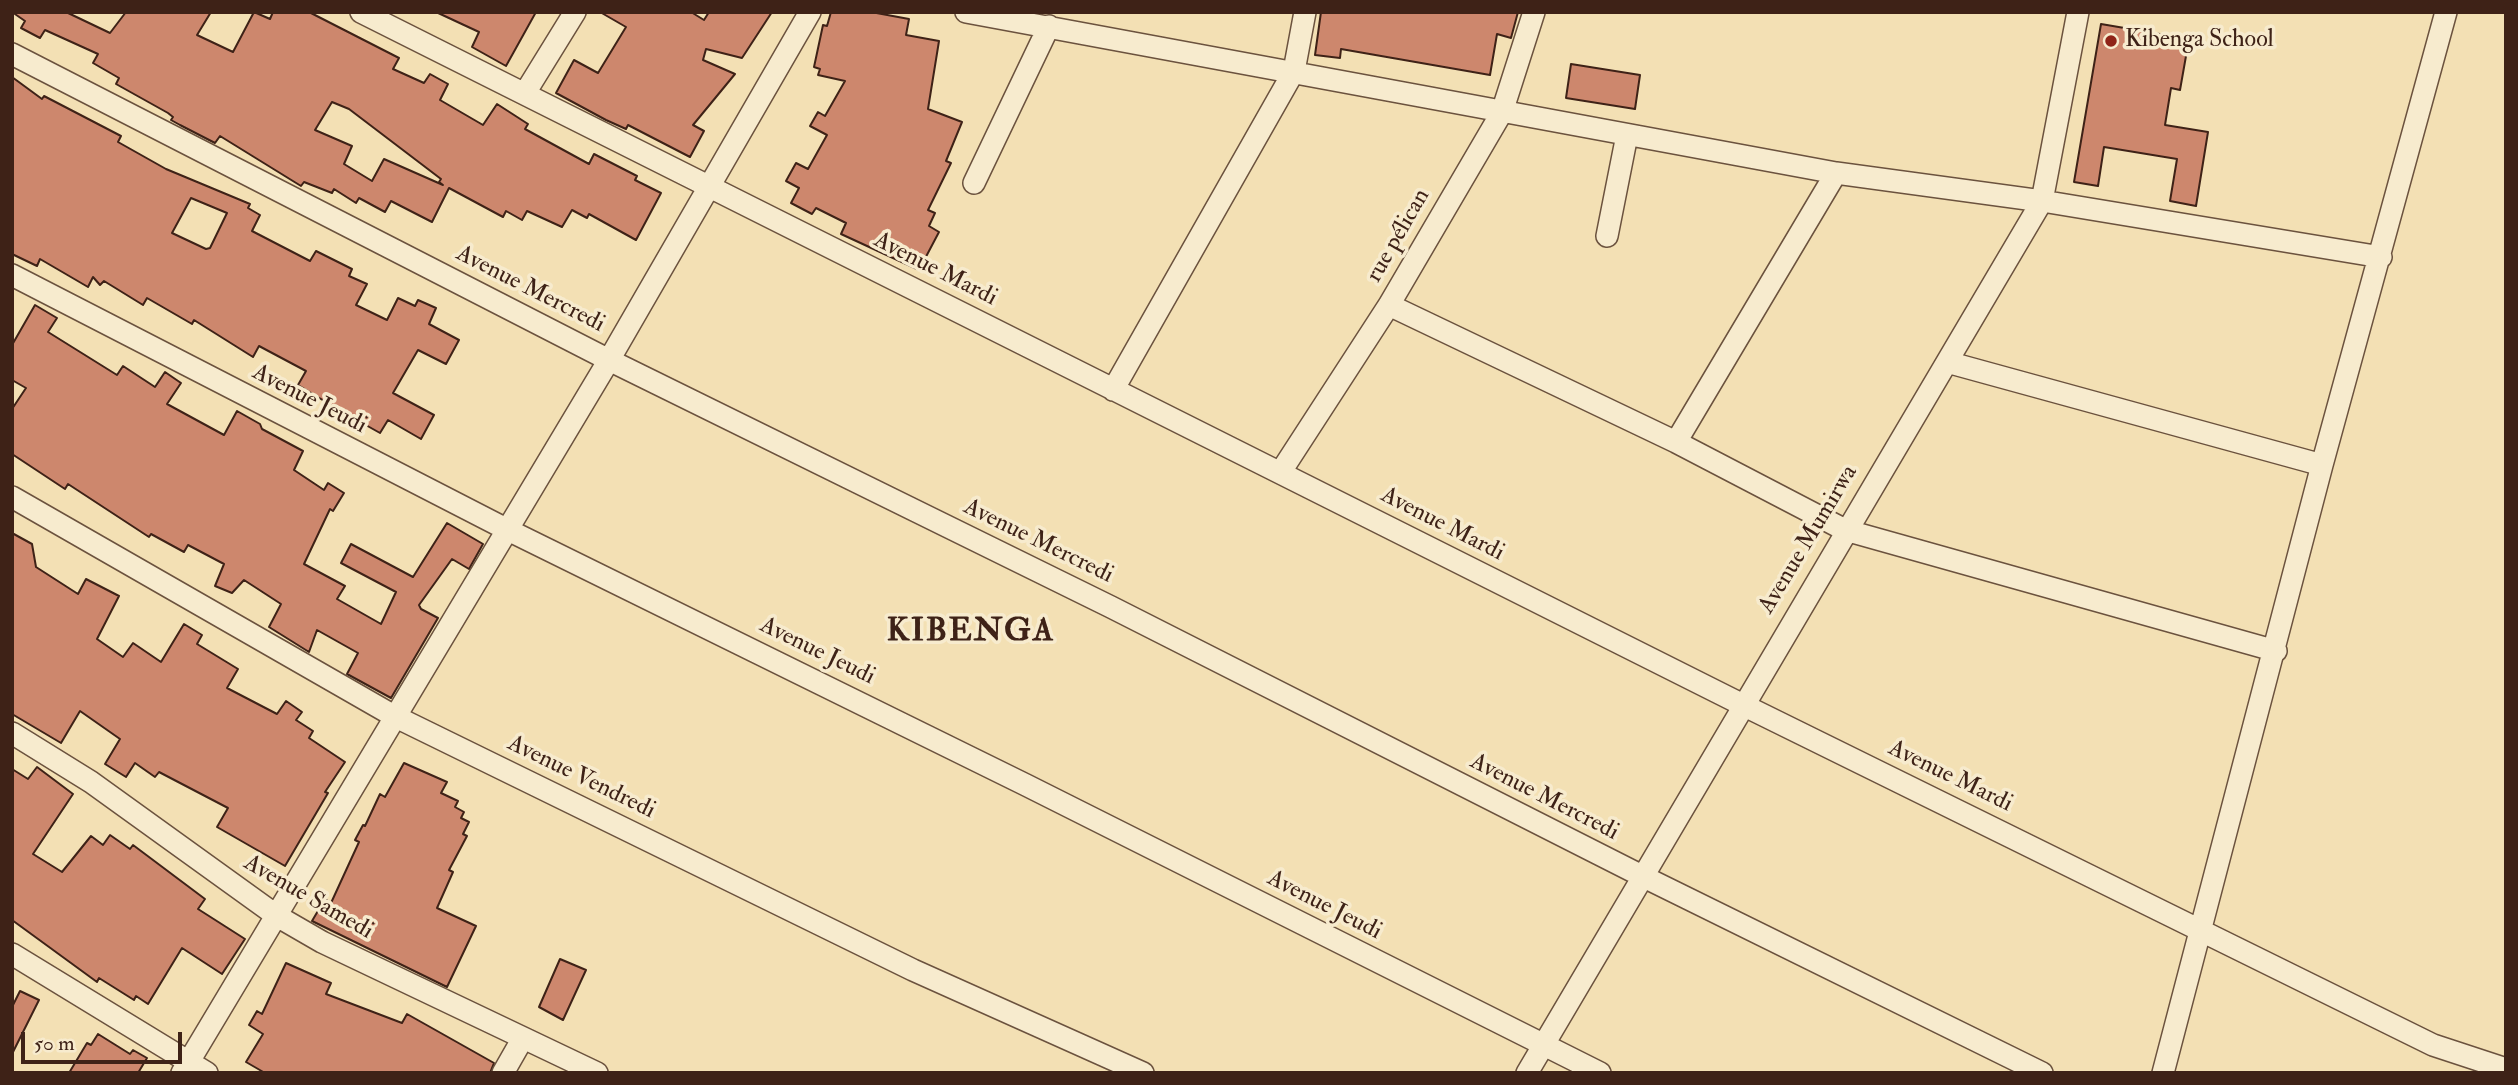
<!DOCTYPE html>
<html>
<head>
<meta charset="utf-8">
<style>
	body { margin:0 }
	#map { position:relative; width:2518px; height:1085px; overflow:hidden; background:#f3e0b4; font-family:"IM FELL Double Pica",serif }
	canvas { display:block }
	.frame { position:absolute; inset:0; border:14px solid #3e2217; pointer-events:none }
	.scale { position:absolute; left:21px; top:1032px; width:161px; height:32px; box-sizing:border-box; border:4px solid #3e2217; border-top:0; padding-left:9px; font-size:21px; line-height:24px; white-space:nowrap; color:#3e2217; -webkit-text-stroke:5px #f7ebce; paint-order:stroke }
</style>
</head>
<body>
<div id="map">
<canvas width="2518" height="1085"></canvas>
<div class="frame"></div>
<div class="scale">50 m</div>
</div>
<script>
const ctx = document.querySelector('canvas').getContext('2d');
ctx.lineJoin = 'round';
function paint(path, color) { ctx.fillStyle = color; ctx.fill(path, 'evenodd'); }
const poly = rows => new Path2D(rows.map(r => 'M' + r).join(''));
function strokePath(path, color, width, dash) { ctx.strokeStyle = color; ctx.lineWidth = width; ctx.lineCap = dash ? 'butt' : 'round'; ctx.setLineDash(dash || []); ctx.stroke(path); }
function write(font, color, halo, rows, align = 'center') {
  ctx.font = font + ' "IM FELL Double Pica",serif'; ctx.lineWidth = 7; ctx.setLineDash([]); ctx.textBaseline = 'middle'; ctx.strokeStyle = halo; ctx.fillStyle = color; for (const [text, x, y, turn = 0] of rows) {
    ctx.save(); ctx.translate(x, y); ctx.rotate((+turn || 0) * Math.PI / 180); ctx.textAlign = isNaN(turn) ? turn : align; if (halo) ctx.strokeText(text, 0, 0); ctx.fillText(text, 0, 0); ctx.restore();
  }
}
const building = poly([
	[12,12,66,12,110,33,126,12,211,12,197,35,233,52,254,12,270,19,273,12,309,12,399,58,393,69,424,83,430,74,448,84,440,100,483,125,497,104,528,124,525,129,589,164,594,154,637,176,635,180,661,193,636,240,589,214,587,218,572,210,562,227,527,211,522,220,506,211,503,217,449,188,432,222,391,201,385,212,359,198,356,203,334,189,332,193,304,182,301,186,220,136,215,143,180,125,171,120,173,117,168,113,116,84,119,78,93,63,98,54,45,30,40,38,21,28,25,21,12,12],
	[332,102,349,109,441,179,439,182,443,185,384,159,372,181,344,164,352,146,315,130,332,102],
	[436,12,536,12,506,66,472,47,479,32,436,12],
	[600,12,691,12,704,20,709,12,772,12,742,58,706,49,703,60,735,74,693,125,704,131,690,157,628,125,626,129,606,120,556,93,574,60,598,73,626,27,600,12],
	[831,12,871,12,909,19,906,35,939,41,928,109,962,122,946,161,951,163,928,210,935,213,929,226,939,232,919,270,841,234,846,223,816,208,812,214,791,203,799,188,786,181,796,163,808,169,827,135,810,126,818,112,825,116,845,81,818,75,820,69,814,67,823,25,827,26,831,12],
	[1321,12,1518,12,1511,38,1497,34,1490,75,1341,49,1340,58,1315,55,1321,12],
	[2101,24,2189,39,2180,90,2171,88,2165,125,2208,132,2196,206,2170,201,2177,159,2104,147,2098,186,2074,182,2101,24],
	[1571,64,1640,75,1635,109,1566,98,1571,64],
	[12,77,42,99,44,96,121,136,118,142,166,169,250,204,248,208,260,215,252,231,310,261,316,251,352,269,349,276,367,284,356,305,387,320,398,298,415,306,418,300,436,308,429,324,459,340,446,364,418,350,393,393,434,415,421,439,388,420,380,433,339,410,298,385,306,371,259,346,253,357,194,320,192,324,147,298,143,305,104,281,100,285,93,277,88,287,40,259,37,266,12,254,12,77],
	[191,198,227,213,210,248,206,249,172,233,191,198],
	[35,305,57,318,48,332,117,375,123,366,155,387,165,372,181,383,167,404,224,435,237,411,260,424,262,429,303,451,294,470,324,490,328,483,344,493,333,511,330,509,304,564,345,586,337,599,381,624,396,592,341,563,351,544,413,577,447,523,483,544,469,569,452,559,419,605,421,609,438,618,391,698,347,674,358,653,317,630,309,652,269,627,281,604,244,580,232,593,215,586,224,564,188,545,184,552,151,534,149,537,68,484,65,489,12,454,12,409,26,388,12,380,12,345,35,305],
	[12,533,32,544,36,567,78,594,86,579,119,596,97,639,123,657,133,643,161,662,184,624,202,635,197,644,238,669,227,688,277,714,286,701,302,712,296,720,313,731,309,738,345,762,325,792,328,793,285,866,217,827,228,808,159,772,155,777,135,763,126,777,105,764,120,739,80,711,61,743,12,714,12,533],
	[404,763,447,782,441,793,458,801,455,807,464,812,461,818,469,822,463,834,467,836,449,870,453,872,437,908,476,926,447,987,312,921,325,899,331,903,359,842,355,840,363,825,365,826,380,794,385,797,404,763],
	[37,767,73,794,33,854,62,872,91,836,103,845,110,835,130,849,133,845,205,899,198,909,245,939,222,974,182,948,148,1004,136,996,134,1000,99,978,97,982,12,920,12,769,28,779,37,767],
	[560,959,586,970,563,1020,539,1007,560,959],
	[286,963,331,983,326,994,402,1023,407,1014,494,1063,490,1073,265,1073,246,1062,263,1034,249,1025,257,1011,262,1014,286,963],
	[20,991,39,1000,12,1054,12,1007,20,991],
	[98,1034,130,1054,133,1050,147,1058,138,1073,69,1073,87,1043,91,1045,98,1034]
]);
const minor = poly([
	[361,12,1743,705,2433,1045,2506,1069],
	[966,12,1836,173,2042,201,2381,257],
	[12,54,609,360,1111,607,1642,876,2042,1073],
	[525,93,575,12],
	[974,183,1049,26],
	[1607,236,1627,135],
	[12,275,506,529,1026,785,1600,1073],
	[1389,305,1676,442,1845,530,2276,651],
	[1947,362,2322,465],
	[1113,390,1294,71,1305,12],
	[1676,442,1836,173],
	[1280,473,1389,305,1502,112,1534,12],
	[12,497,394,716,913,970,1143,1073],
	[12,733,91,782,277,916,322,942,597,1073],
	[12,954,207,1073],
	[182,1073,609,360,810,12],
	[503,1073,523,1038],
	[1527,1073,2042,201,2078,12],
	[2163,1073,2322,465,2446,12]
]);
const markers = [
	[2111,41,7,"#8f2418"]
];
const poiNames = [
	["Kibenga School",2125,41]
];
const streetNames = [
	["rue pélican",1399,236,-60],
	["Avenue Mardi",935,270,27],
	["Avenue Mercredi",530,290,27],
	["Avenue Jeudi",309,400,27],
	["Avenue Mardi",1442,525,27],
	["Avenue Mumirwa",1809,540,-59],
	["Avenue Mercredi",1038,542,26],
	["Avenue Jeudi",817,652,26],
	["Avenue Mardi",1950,777,26],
	["Avenue Vendredi",581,778,26],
	["Avenue Mercredi",1544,798,27],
	["Avenue Samedi",308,898,30],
	["Avenue Jeudi",1324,906,27]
];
const districtNames = [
	["KIBENGA",971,633]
];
paint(building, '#cd876d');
strokePath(building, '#3e2217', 2);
strokePath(minor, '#6b523e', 24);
strokePath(minor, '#f7ebce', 21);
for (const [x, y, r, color] of markers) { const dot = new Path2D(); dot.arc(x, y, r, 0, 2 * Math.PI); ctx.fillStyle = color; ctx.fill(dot); strokePath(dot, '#f7ebce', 2.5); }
write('24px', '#3e2217', '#f7ebce', poiNames, 'left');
write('24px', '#3e2217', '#f7ebce', streetNames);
ctx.letterSpacing = '2px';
write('bold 32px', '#3e2217', '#f7ebce', districtNames);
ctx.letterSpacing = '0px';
</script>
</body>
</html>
